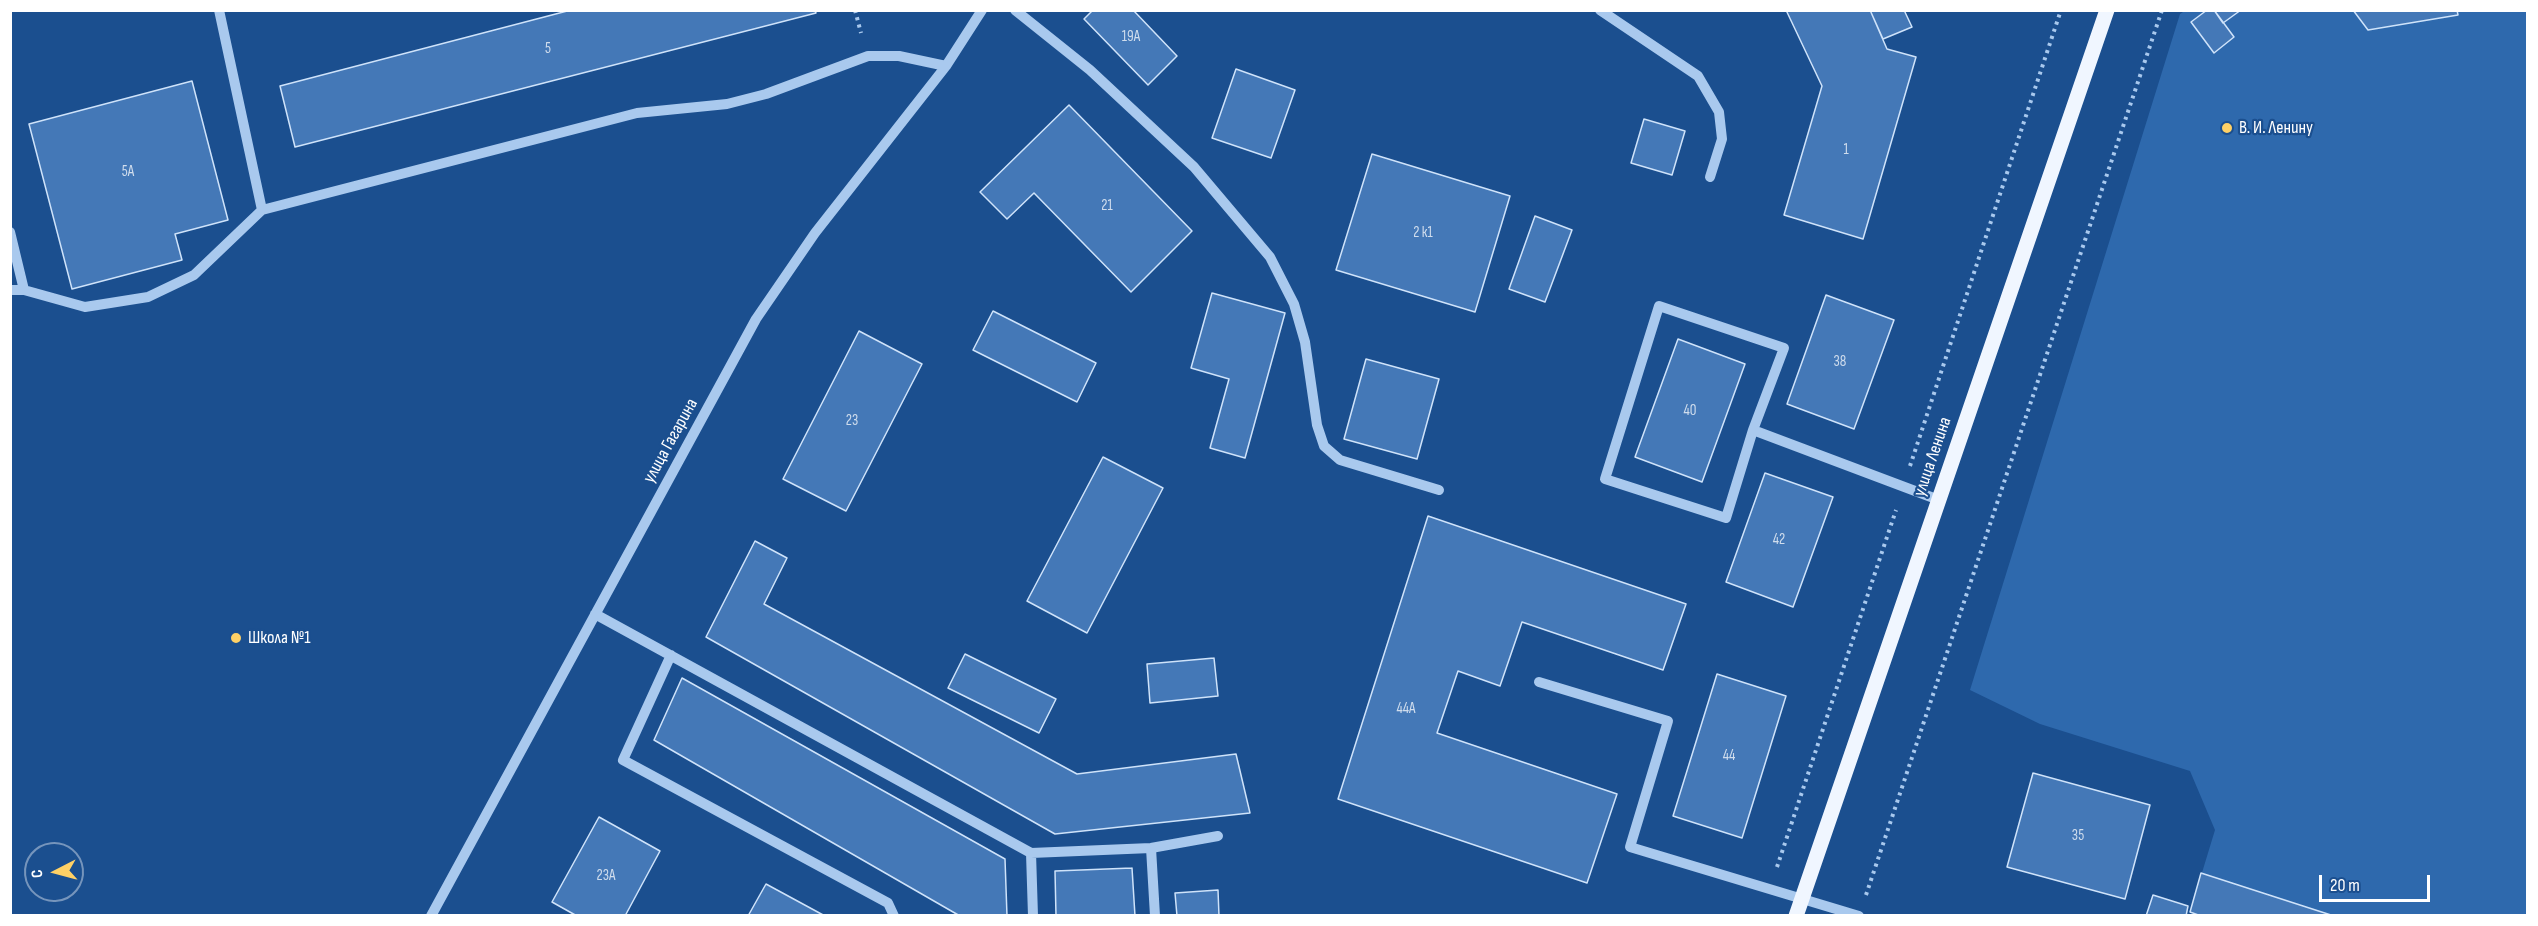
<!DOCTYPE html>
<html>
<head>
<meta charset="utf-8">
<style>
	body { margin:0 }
	#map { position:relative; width:2538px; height:926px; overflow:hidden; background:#1b4f8f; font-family:"Sofia Sans Condensed",sans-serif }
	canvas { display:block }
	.frame { position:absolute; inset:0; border:12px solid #fff; pointer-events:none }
	.north { position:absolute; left:24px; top:842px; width:60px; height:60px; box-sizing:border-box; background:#1b4f8f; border:2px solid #7695bc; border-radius:50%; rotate:264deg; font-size:16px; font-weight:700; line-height:24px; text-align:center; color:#fff }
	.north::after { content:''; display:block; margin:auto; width:21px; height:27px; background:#ffd166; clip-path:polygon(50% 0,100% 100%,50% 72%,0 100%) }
	.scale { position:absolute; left:2319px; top:875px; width:111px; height:27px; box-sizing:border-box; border:3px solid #fff; border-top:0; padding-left:8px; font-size:18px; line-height:21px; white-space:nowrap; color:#fff; -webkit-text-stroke:4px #1b4f8f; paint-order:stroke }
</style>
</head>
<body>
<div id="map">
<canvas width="2538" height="926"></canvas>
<div class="frame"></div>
<div class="north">С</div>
<div class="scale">20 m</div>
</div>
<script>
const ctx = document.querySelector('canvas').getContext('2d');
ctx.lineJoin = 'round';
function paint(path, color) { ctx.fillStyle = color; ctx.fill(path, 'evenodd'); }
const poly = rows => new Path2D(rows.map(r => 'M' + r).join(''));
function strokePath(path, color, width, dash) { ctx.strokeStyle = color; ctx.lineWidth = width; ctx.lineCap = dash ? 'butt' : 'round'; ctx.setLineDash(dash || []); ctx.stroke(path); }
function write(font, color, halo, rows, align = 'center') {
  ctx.font = font + ' "Sofia Sans Condensed",sans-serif'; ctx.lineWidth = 4.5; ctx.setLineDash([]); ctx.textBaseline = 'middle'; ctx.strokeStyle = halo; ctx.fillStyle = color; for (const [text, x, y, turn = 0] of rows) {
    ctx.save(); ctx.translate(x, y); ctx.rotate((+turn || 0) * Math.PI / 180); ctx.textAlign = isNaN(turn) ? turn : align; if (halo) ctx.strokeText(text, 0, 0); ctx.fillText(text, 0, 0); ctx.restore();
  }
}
const green = poly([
	[2186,10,2527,11,2527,915,2201,916,2190,912,2215,830,2190,771,2040,724,1970,690,2180,14]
]);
const building = poly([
	[571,10,815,10,816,13,295,147,280,86,571,10],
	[1093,10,1133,10,1177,56,1148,85,1084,19,1093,10],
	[1786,10,1870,10,1887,49,1916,57,1863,239,1784,215,1822,86,1786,10],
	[1870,10,1904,10,1912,27,1883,39,1870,10],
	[2207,10,2214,10,2234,37,2214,53,2191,22,2207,10],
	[2214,10,2241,10,2223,23,2214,10],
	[2353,10,2457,10,2458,15,2368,30,2353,10],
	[1236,69,1295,90,1271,158,1212,138,1236,69],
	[192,81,228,220,175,234,182,260,72,289,29,124,192,81],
	[1069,105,1192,231,1131,292,1034,193,1007,219,980,192,1069,105],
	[1644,119,1685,131,1672,175,1631,163,1644,119],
	[1372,154,1510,196,1475,312,1336,270,1372,154],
	[1535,216,1572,230,1545,302,1509,289,1535,216],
	[1212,293,1285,313,1245,458,1210,448,1229,379,1191,368,1212,293],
	[1826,295,1894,320,1854,429,1787,404,1826,295],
	[993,311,1096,363,1077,402,973,350,993,311],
	[859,331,922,364,846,511,783,479,859,331],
	[1678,339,1745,364,1702,482,1635,457,1678,339],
	[1366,359,1439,379,1417,459,1344,439,1366,359],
	[1103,457,1163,488,1087,633,1027,601,1103,457],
	[1765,473,1833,497,1793,607,1726,582,1765,473],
	[1428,516,1686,604,1663,670,1522,622,1500,686,1458,671,1437,733,1617,794,1587,883,1338,799,1428,516],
	[755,541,787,558,764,604,1077,774,1236,754,1250,813,1055,834,706,637,755,541],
	[965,654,1056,699,1039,733,948,688,965,654],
	[1214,658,1218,696,1150,703,1147,664,1214,658],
	[1717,674,1786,696,1742,838,1673,816,1717,674],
	[682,678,1005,859,1007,916,960,916,654,740,682,678],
	[2033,773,2150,805,2125,899,2007,867,2033,773],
	[599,817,660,851,625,916,577,916,552,902,599,817],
	[1132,868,1135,916,1056,916,1055,871,1132,868],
	[2201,873,2334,916,2201,916,2190,912,2201,873],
	[766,884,825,916,748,916,766,884],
	[1218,890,1219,916,1177,916,1175,893,1218,890],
	[2153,895,2188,906,2186,916,2146,916,2153,895]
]);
const path = poly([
	[855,10,861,33],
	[1910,466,2061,10],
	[1777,867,1896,510],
	[1866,895,2162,10]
]);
const minor = poly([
	[219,10,262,210],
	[1015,10,1090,70,1194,167,1270,257,1294,304,1305,342,1317,425,1324,446,1340,460,1439,490],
	[1600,10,1698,76,1719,112,1722,139,1710,177],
	[10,232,24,290,10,290],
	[24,290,85,307,148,297,194,275,262,210,637,113,727,104,766,94,868,56,899,56,946,66],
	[1753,430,1726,518,1605,479,1659,306,1784,348,1753,430,1939,500],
	[595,614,1031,853,1033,916],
	[671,655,623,760,888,903,894,916],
	[1539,682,1668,721,1630,847,1859,916],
	[1151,848,1155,916],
	[1031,853,1151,848,1218,836],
	[431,916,756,319,815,233,946,66,982,10]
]);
const major = poly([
	[1796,916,2107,10]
]);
const markers = [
	[2227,128,6,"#ffd166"],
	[236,638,6,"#ffd166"]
];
const numberNames = [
	["19А",1131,37],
	["5",548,49],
	["1",1846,150],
	["5А",128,172],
	["21",1107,206],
	["2 к1",1423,233],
	["38",1840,362],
	["40",1690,411],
	["23",852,421],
	["42",1779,540],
	["44А",1406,709],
	["44",1729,756],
	["35",2078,836],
	["23А",606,876]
];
const poiNames = [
	["В. И. Ленину",2239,128],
	["Школа №1",248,638]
];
const streetNames = [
	["улица Гагарина",671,441,-61],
	["улица Ленина",1933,457,-71]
];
paint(green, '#2e69ad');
paint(building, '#4478b7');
strokePath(building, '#cfe3fa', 1.5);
strokePath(path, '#a9c9ee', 4, [3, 4.5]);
strokePath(minor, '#a9c9ee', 10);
strokePath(major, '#f0f6ff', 15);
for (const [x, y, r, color] of markers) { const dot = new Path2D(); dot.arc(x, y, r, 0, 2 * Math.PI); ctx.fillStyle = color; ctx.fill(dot); strokePath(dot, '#1b4f8f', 2); }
write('15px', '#d0dded', null, numberNames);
write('18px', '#fff', '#1b4f8f', poiNames, 'left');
write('18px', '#fff', '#1b4f8f', streetNames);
</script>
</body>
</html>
